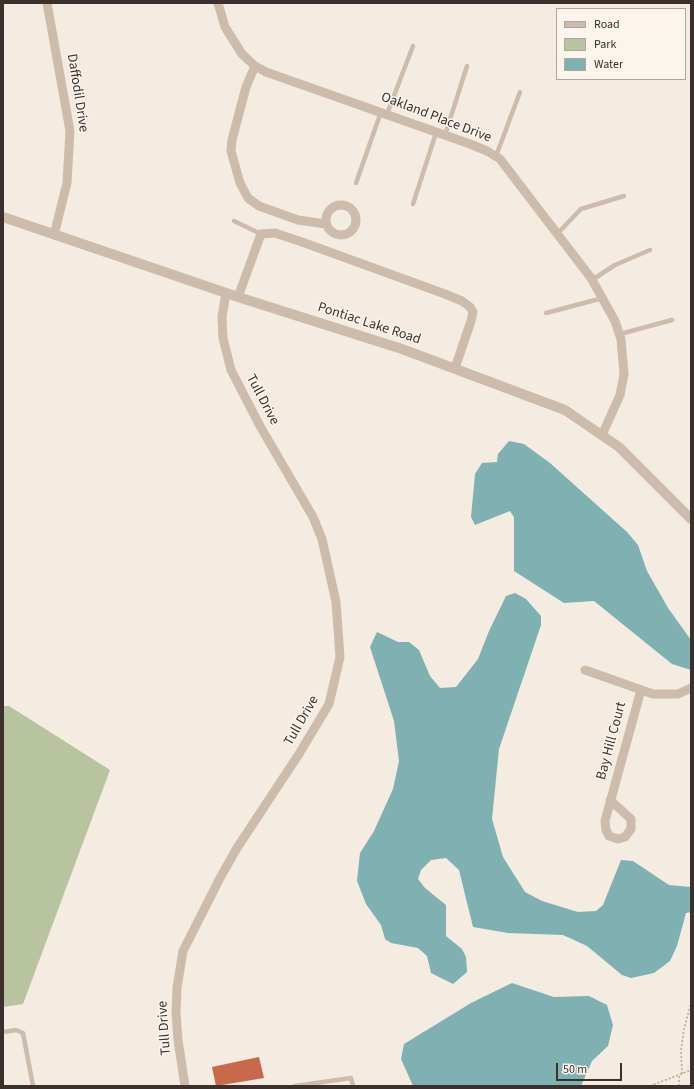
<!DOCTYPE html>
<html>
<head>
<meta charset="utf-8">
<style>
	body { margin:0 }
	#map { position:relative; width:694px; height:1089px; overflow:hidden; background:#f4ebe1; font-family:"Source Sans 3",sans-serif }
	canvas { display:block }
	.frame { position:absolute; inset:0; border:4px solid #3b302b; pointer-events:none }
	.legend { position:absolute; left:556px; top:8px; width:130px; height:72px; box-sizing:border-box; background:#fbf5ee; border:1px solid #aea6a0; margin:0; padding:5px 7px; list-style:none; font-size:12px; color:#3b302b }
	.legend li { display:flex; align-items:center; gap:8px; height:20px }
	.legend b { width:20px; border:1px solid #aea6a0 }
	.scale { position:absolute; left:556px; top:1063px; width:66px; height:18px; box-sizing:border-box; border:2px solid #3b302b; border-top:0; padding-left:5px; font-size:12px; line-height:14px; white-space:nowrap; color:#3b302b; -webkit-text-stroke:3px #fbf5ee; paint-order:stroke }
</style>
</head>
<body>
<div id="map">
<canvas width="694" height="1089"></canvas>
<div class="frame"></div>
<ul class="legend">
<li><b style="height:5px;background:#cdbbac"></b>Road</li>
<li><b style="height:11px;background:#b8c4a0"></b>Park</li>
<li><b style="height:11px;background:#7fb0b2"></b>Water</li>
</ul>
<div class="scale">50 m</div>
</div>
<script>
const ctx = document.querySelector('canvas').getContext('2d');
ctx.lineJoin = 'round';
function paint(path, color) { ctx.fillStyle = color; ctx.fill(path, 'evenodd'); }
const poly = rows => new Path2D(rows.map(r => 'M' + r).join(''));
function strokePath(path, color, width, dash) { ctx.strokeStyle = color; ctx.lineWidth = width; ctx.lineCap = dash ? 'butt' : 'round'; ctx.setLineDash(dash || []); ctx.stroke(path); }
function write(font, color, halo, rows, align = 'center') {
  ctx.font = font + ' "Source Sans 3",sans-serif'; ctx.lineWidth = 3; ctx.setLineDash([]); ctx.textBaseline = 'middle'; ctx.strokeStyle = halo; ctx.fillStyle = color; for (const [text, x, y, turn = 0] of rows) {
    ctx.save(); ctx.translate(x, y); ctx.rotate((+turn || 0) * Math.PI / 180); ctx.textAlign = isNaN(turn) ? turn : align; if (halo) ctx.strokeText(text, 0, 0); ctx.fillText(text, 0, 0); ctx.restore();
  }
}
const green = poly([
	[3,706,9,706,110,770,23,1004,3,1007]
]);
const water = poly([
	[509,441,524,444,550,463,627,532,638,545,647,571,668,608,691,640,691,670,672,664,594,601,564,603,514,571,514,517,510,511,475,525,471,517,475,474,482,463,497,462,498,454],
	[515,593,526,599,541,616,541,625,499,749,492,819,503,857,525,892,542,901,578,912,596,911,603,905,621,860,633,861,669,885,691,887,691,912,686,913,677,946,670,961,654,973,631,978,622,975,587,946,563,935,508,933,473,927,459,870,446,858,431,860,421,870,418,879,425,888,446,905,446,936,462,949,466,957,467,972,453,984,431,973,427,956,418,948,391,943,385,939,381,925,366,904,357,881,360,853,374,831,393,789,399,761,394,721,370,647,377,632,398,642,409,642,419,650,430,676,440,688,456,687,478,659,489,631,506,596],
	[512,983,554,997,589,996,607,1005,613,1025,608,1046,592,1061,581,1086,413,1086,401,1059,404,1044,471,1003]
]);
const building = poly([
	[259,1057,264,1078,216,1086,212,1067]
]);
const path = poly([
	[682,1074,681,1050,684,1029,691,1003],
	[650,1086,691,1070],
	[679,1086,679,1075]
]);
const service = poly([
	[387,114,413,46],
	[445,135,467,66],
	[496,156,520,92],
	[356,183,381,112],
	[413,204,436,133],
	[234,221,261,234],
	[558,233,581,209,624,196],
	[592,280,615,265,650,250],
	[546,313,603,298],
	[620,334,672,320],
	[3,1032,16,1030,23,1033,33,1086],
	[295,1086,351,1078,353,1086]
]);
const minor = poly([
	[47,3,70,131,67,183,54,235],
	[218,3,225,27,242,54,255,66,266,72,470,144,487,151,500,159,591,278,615,321,621,339,624,374,620,395,602,435],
	[255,66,246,87,232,140,231,151,240,183,248,198,259,206,298,220,326,224],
	'326 220a15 15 0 1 1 30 0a15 15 0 1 1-30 0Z',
	[238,297,261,234,275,233,302,242,445,294,462,301,470,307,473,312,471,321,455,368],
	[585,670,653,694,678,694,691,688],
	[610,800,631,819,631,829,625,837,618,839,609,836,606,830,605,821,641,690],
	[185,1086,178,1040,176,1012,177,988,183,951,220,878,237,848,299,754,329,704,340,657,336,602,322,539,313,517,260,426,231,370,223,338,222,317,226,293]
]);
const tertiary = poly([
	[3,217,238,297,402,349,565,410,619,447,691,519]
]);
const streetNames = [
	["Daffodil Drive",77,93,81],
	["Oakland Place Drive",436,118,21],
	["Pontiac Lake Road",369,324,18],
	["Tull Drive",262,400,62],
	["Tull Drive",302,721,-60],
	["Bay Hill Court",612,741,-75],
	["Tull Drive",165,1028,-94]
];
paint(green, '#b8c4a0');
paint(water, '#7fb0b2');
paint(building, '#c8694b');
strokePath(path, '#b9a596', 1.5, [2, 2]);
strokePath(service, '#cdbbac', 4.5);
strokePath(minor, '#cdbbac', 9);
strokePath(tertiary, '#cdbbac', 10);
write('14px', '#3b302b', '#fbf5ee', streetNames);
</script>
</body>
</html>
